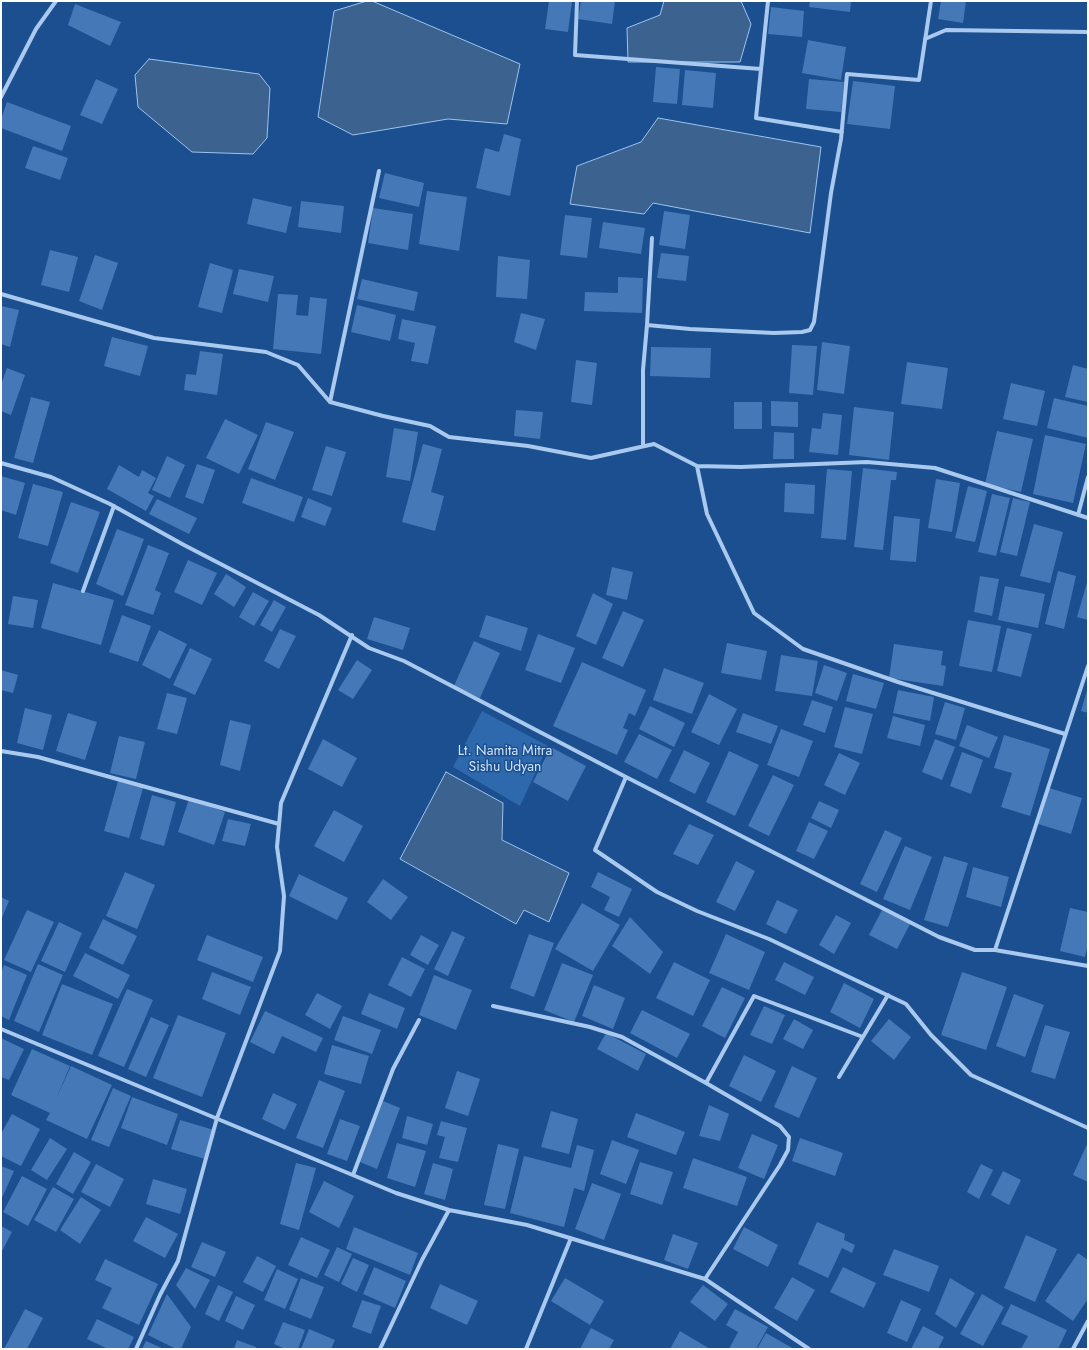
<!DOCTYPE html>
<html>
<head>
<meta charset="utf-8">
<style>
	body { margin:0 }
	#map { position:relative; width:1089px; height:1350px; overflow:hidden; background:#1b4f8f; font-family:Jost,sans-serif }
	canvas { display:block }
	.frame { position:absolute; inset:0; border:2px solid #fff; pointer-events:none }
</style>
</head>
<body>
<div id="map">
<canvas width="1089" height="1350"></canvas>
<div class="frame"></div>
</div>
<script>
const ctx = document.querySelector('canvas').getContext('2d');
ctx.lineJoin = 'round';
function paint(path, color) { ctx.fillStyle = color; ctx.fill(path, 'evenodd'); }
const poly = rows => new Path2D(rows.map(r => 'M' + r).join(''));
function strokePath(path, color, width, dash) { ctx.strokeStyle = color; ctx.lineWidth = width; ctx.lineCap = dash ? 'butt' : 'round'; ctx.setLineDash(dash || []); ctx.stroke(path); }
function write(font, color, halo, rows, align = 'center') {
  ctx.font = font + ' Jost,sans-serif'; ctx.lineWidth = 3; ctx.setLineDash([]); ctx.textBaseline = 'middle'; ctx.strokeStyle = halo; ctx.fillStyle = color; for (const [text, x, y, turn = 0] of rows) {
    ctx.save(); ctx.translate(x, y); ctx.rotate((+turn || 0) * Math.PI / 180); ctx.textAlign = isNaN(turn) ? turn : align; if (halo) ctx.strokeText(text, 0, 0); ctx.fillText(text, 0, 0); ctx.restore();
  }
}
const green = poly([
	[482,711,548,746,520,806,453,767]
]);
const water = poly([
	[367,1,372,1,520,64,507,124,448,119,353,135,318,117,334,11,367,1],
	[664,1,741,1,751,24,740,62,628,62,627,28,660,15,664,1],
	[149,59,259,74,270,88,267,138,253,154,192,152,138,107,135,75,149,59],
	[658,118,821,147,810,233,653,203,644,214,570,204,577,166,641,142,658,118],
	[446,772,503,803,502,840,569,873,549,922,524,910,516,924,400,859,446,772]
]);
const building = poly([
	[549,1,572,2,568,32,545,29],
	[581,1,615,1,612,24,578,19],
	[810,1,851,1,850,12,809,7],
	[941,1,966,1,963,23,938,19],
	[75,4,121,22,110,46,68,25],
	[771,7,804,11,802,37,768,34],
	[808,40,846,47,841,80,802,73],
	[656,67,680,69,677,104,653,102],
	[685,70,716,73,713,108,682,105],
	[96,79,118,89,102,124,80,115],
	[809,79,844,82,841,112,806,109],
	[853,81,895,86,890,129,847,124],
	[7,102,71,126,62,151,1,128,1,119],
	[504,134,521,139,510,196,476,188,485,148,499,152],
	[33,146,68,158,60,180,25,168],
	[385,173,424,183,419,207,379,198],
	[427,191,467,197,459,251,419,244],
	[253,198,292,207,286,233,247,224],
	[301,201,344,206,341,233,298,227],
	[373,208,413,214,408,250,368,243],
	[664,211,690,215,685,249,659,245],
	[565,215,592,218,587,258,560,255],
	[603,222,645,228,641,254,599,248],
	[50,250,78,257,69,292,41,285],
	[661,253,689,256,686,281,657,278],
	[95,255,118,263,102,310,79,301],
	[498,256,530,260,527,299,496,297],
	[210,263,233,270,222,313,198,307],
	[239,269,274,276,268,302,233,294],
	[618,277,643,278,642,313,584,311,585,292,618,293],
	[362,279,418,292,414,311,357,299],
	[278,294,298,295,296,315,308,316,310,297,327,299,321,354,273,349],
	[357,305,396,315,390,341,351,332],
	[1,306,19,310,10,347,1,344],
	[521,313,545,319,536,350,514,342],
	[402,319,436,326,428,364,411,361,415,343,398,339],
	[112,337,148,346,140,376,104,366],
	[822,342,850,346,844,394,817,390],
	[792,345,817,346,813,395,789,393],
	[651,347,711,348,710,378,650,376],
	[200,351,223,354,217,395,184,390,186,374,196,375],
	[576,360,597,363,592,405,571,402],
	[907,362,948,368,942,409,901,404],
	[1073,365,1088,369,1088,402,1065,397],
	[7,368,25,375,11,415,1,411,1,385],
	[1011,383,1045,391,1037,426,1003,419],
	[31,397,50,402,33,463,14,458],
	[1054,398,1088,406,1088,438,1047,428],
	[771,401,798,402,798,427,771,426],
	[734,402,762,402,762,429,734,429],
	[854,407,894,412,889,460,849,455],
	[516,410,543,412,540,439,514,436],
	[823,413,842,415,838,455,809,452,812,428,821,429],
	[225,419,258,435,239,474,206,458],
	[266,422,294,432,275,480,248,469],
	[394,428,418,432,410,481,386,477],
	[997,431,1033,439,1021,492,985,484],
	[774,432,794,433,794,459,773,459],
	[1045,435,1086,444,1073,503,1033,494],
	[423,444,442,449,431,492,444,496,435,531,402,522],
	[326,446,346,452,332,496,312,490],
	[167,456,185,465,170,498,152,490],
	[197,464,215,470,203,504,185,497],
	[119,465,139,477,142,470,156,478,148,493,154,496,146,511,107,489],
	[863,468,897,472,896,480,891,480,883,550,854,547],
	[827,469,852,471,846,540,821,538],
	[1,476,25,483,16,515,1,510],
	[251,478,303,497,294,522,242,503],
	[936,479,960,483,952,532,928,528],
	[785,483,815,485,814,514,784,512],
	[33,484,63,492,48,546,18,538],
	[968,486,987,491,975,542,955,538],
	[992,494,1010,498,996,556,978,552],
	[308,498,332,508,325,526,301,517],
	[1013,498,1030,502,1017,556,1000,552],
	[157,499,197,518,189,534,149,514],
	[71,502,100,512,78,573,50,563],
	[894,516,920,519,916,562,890,560],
	[1034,524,1063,532,1050,583,1020,576],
	[117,529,144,539,123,596,96,584],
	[148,545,169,553,155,590,161,593,153,615,125,605],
	[188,560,217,573,202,605,174,592],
	[612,567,633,572,627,600,606,595],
	[1058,571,1076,576,1064,629,1045,624],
	[226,574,246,587,234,607,214,594],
	[980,576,999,579,992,616,974,612],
	[1088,579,1088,620,1077,617],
	[53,583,114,600,101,645,41,628],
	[1005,586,1045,594,1038,628,998,620],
	[253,592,269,601,254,626,239,617],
	[593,593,613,604,596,645,576,636],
	[13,596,38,600,33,628,8,624],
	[274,600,286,607,272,632,260,625],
	[623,611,644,620,623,667,602,658],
	[122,615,151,626,138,662,109,652],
	[486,615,528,628,521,651,479,637],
	[374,617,410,628,403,650,367,639],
	[968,620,1001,626,992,672,959,666],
	[1007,628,1032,634,1021,677,997,671],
	[280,629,296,636,279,669,264,661],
	[159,630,187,644,170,679,142,665],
	[538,634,575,648,561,683,525,670],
	[474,641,500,653,480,698,454,686],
	[727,643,767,651,761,680,721,673],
	[894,644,943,651,941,665,946,666,943,686,889,678],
	[190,648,212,659,195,695,173,685],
	[781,655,818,661,812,696,775,691],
	[357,660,372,670,353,699,338,690],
	[582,662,646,690,635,716,629,713,623,728,628,730,617,755,553,726],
	[824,665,847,673,837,701,815,693],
	[664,668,704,683,692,714,653,700],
	[1,670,18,675,13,693,1,690],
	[853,674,884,683,876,709,846,701],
	[1088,687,1088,713,1081,711],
	[898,690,934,697,930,721,893,713],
	[167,693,187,698,177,734,157,729],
	[709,694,737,709,719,745,691,732],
	[812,700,833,707,825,733,803,725],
	[945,702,965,708,956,740,935,734],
	[650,706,685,723,674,747,639,729],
	[845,707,873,714,862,754,834,747],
	[25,708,52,715,43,750,17,743],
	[68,713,97,722,85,760,56,751],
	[743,713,778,726,771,744,736,732],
	[893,716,925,725,920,746,887,738],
	[230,720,251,725,240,771,220,765],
	[967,725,998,737,989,758,959,746],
	[781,729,813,741,799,777,767,765],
	[639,734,672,750,657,779,624,762],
	[1004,735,1050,749,1030,816,1001,807,1012,773,994,768],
	[119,736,145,742,136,779,110,773],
	[323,739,357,758,342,787,308,769],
	[935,739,955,747,942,780,922,772],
	[551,747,586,766,568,801,533,782],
	[684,750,710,763,695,794,669,781],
	[729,751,759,765,735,816,706,802],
	[962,752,983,760,971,794,950,786],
	[839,753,860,763,845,795,824,785],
	[773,775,794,785,769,836,748,826],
	[118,781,143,788,129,838,104,831],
	[1049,788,1082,798,1071,834,1038,824],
	[152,795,176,802,164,846,140,839],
	[189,799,225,812,214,845,178,832],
	[819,801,839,810,831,828,811,818],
	[334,810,363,826,344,862,314,846],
	[228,819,251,824,245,846,222,841],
	[809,822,828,831,814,859,796,851],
	[689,824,714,835,698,865,673,854],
	[885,830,902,838,877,892,860,884],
	[905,846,932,857,910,910,883,899],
	[944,856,968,863,948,927,924,920],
	[736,861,755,871,735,911,716,902],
	[973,867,1009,877,1001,907,966,897],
	[125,872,155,885,137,929,106,916],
	[598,872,632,889,619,917,604,910,610,897,591,887],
	[299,874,348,898,337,920,289,896],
	[383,879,408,897,391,920,367,902],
	[1,897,9,901,1,920],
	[777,900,798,910,786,934,766,924],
	[582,903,620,925,593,971,555,949],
	[1070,908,1088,912,1088,945,1085,957,1060,951],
	[27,910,54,922,31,972,4,960],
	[882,910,910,924,897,949,869,935],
	[836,915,851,923,834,954,819,945],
	[630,917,663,952,650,974,612,946],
	[103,919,137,936,123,965,89,948],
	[59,922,82,933,65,972,41,961],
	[452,931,465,937,448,976,434,969],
	[529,934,554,943,534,997,510,988],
	[726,934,765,952,749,990,709,973],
	[207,935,263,957,253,982,197,960],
	[421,935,439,945,428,965,410,955],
	[85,953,130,975,118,999,73,976],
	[402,957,425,969,411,997,388,985],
	[674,962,710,980,693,1016,656,998],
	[784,962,814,977,805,995,775,980],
	[562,963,593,975,574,1022,544,1010],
	[38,964,63,975,39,1032,14,1021],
	[4,965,27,975,9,1020,1,1016,1,972],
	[212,972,251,987,240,1015,202,999],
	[962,972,1007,987,986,1050,941,1035],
	[434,975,472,990,456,1030,419,1015],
	[844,983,874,999,860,1028,830,1012],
	[62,984,113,1004,92,1055,42,1035],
	[594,985,625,998,613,1029,582,1016],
	[722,987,745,998,725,1038,702,1026],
	[127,989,153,1000,124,1067,98,1056],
	[317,993,342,1006,330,1029,305,1015],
	[369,993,405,1008,397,1029,361,1014],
	[1014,994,1044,1005,1025,1057,996,1046],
	[764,1006,785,1015,772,1044,750,1035],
	[642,1010,690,1034,677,1058,630,1033],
	[265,1011,323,1038,316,1052,282,1036,274,1054,250,1042],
	[178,1015,226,1033,202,1097,153,1078],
	[343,1016,381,1030,372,1054,334,1040],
	[151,1017,169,1025,146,1077,128,1069],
	[794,1019,813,1030,803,1049,783,1039],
	[889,1019,911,1037,894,1060,871,1041],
	[1045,1025,1070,1032,1055,1079,1031,1072],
	[606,1033,646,1054,638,1071,597,1049],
	[1,1038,24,1049,9,1080,1,1077],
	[332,1045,369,1056,361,1084,324,1074],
	[32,1049,70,1066,56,1099,71,1066,112,1085,87,1139,46,1120,50,1113,11,1095],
	[744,1055,776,1071,761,1102,729,1086],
	[792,1066,817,1078,799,1118,774,1107],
	[457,1071,480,1079,468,1116,445,1108],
	[319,1080,345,1091,323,1148,296,1138],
	[113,1088,131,1096,109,1147,91,1140],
	[273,1093,297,1104,285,1130,262,1119],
	[132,1097,178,1114,167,1145,121,1128],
	[383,1101,400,1108,377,1169,360,1162],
	[709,1105,729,1114,720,1141,699,1136],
	[551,1111,578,1119,569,1154,541,1147],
	[636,1113,685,1132,676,1155,627,1137],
	[12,1114,40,1129,21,1166,1,1156,1,1134],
	[407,1116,433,1124,427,1145,402,1138],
	[340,1119,360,1126,347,1161,327,1154],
	[180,1120,214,1130,205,1159,171,1149],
	[441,1121,467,1128,458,1162,439,1158,445,1137,437,1135],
	[752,1134,778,1145,764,1179,738,1168],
	[50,1138,67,1149,47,1180,31,1170],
	[800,1138,843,1153,835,1176,792,1161],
	[612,1140,639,1150,626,1184,600,1174],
	[1088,1142,1088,1182,1073,1175],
	[397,1143,426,1151,415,1187,387,1178],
	[498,1144,519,1149,505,1209,484,1205],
	[577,1145,594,1150,584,1191,574,1188,564,1227,510,1213,524,1156,571,1168],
	[74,1152,91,1162,73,1194,56,1184],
	[693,1158,747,1177,737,1206,683,1188],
	[640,1162,673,1172,662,1205,630,1194],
	[296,1163,316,1168,299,1230,280,1224],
	[433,1163,453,1169,445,1200,424,1194],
	[96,1164,124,1179,110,1207,81,1192],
	[981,1164,993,1170,979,1199,967,1192],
	[1,1166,14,1171,1,1200],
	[1003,1171,1021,1180,1009,1205,991,1195],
	[22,1176,47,1189,28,1226,3,1212],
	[153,1179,187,1189,180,1214,146,1204],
	[324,1181,354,1196,339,1228,309,1212],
	[592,1183,621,1194,604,1240,575,1229],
	[53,1187,74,1199,56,1232,34,1220],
	[81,1197,101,1210,80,1244,60,1230],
	[146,1217,178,1234,165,1258,133,1241],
	[817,1222,845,1234,844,1240,855,1245,852,1253,842,1248,828,1278,798,1264],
	[1,1226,12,1232,1,1253],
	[354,1227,418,1253,410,1275,346,1249],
	[744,1227,778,1245,768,1267,733,1249],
	[673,1234,698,1243,688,1269,664,1260],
	[1026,1235,1057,1249,1035,1302,1004,1288],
	[301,1237,330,1250,317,1278,288,1265],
	[202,1242,226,1252,215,1277,191,1267],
	[337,1247,352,1254,339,1282,324,1275],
	[894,1249,939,1266,929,1292,883,1275],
	[1078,1253,1088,1260,1088,1299,1073,1321,1045,1301],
	[257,1256,276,1266,263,1292,243,1282],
	[353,1258,369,1265,357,1292,341,1284],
	[105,1259,158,1284,139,1325,102,1308,112,1288,95,1280],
	[374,1267,406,1281,395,1308,363,1294],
	[843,1267,876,1283,864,1308,830,1292],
	[186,1268,210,1280,195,1309,176,1285],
	[277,1269,298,1279,285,1309,264,1300],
	[792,1277,815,1290,797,1321,774,1308],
	[301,1278,324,1287,311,1319,289,1310],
	[565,1278,604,1301,590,1325,551,1301],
	[950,1278,975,1293,956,1328,935,1314],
	[440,1284,478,1301,467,1325,430,1308],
	[218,1285,233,1292,219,1321,205,1314],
	[703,1285,728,1304,715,1321,690,1302],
	[167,1294,191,1327,181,1349,176,1349,148,1335],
	[982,1294,1004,1307,983,1346,960,1334],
	[236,1296,255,1305,243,1330,225,1321],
	[362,1300,381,1306,371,1334,352,1327],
	[901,1300,921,1309,907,1342,887,1333],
	[1011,1304,1067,1330,1058,1349,1021,1349,1028,1336,1001,1324],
	[25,1309,43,1318,27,1349,4,1349],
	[735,1309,768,1327,756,1349,729,1349,738,1332,726,1325],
	[97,1319,134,1337,128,1349,108,1349,87,1339],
	[283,1322,305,1330,298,1349,285,1349,274,1344],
	[923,1326,944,1337,938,1349,911,1349],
	[591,1328,614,1340,609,1349,580,1349],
	[309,1329,335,1340,331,1349,301,1349],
	[680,1331,710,1349,670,1349],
	[766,1333,794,1349,757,1349],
	[237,1340,256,1347,256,1349,234,1349],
	[146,1341,164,1349,142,1349]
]);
const minor = poly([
	[577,1,575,55,761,69],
	[768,1,756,118,842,132],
	[925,39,946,30,1088,32],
	[1,97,36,29,56,1],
	[1,294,154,338,266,352,298,365,330,402,383,416,430,426,449,437,528,446,591,458,654,444,697,466,741,467,867,462,935,468,1088,518],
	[647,325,652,238],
	[330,402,379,171],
	[643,446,643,370,647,325,690,329,774,333,802,332,810,330,814,322,831,193,841,139,847,74,919,80,931,1],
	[1,463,51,477,110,504,184,545,319,615,369,648,404,661,626,777,595,850,657,892,697,911,769,939,906,1004,931,1035,971,1075,1088,1128],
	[697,466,707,514,754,613,803,649,898,682,1065,734],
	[1078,515,1088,477],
	[83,591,114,506],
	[1,751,38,757,279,824],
	[626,777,939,937,975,950,995,950,1088,966],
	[995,950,1088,666],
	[493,1006,590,1027,622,1037,706,1083,780,1126,789,1137,788,1150,780,1165,705,1279],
	[1,1029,396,1193,449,1210,527,1225,705,1279,809,1349],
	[839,1077,888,995],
	[706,1083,754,996,863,1037],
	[353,1175,393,1069,419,1020],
	[136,1349,160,1295,178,1261,217,1118,280,951,284,896,277,847,281,803,352,635],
	[380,1349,422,1260,449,1210],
	[526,1349,571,1238],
	[1073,1349,1088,1321]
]);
const parkNames = [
	["Lt. Namita Mitra",505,752],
	["Sishu Udyan",505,768]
];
paint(green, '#2e69ad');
paint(water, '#3c6290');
strokePath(water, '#9cc4f0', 1);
paint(building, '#4478b7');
strokePath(minor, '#a9c9ee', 4);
write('14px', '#cfe3fa', '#1b4f8f', parkNames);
</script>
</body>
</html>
